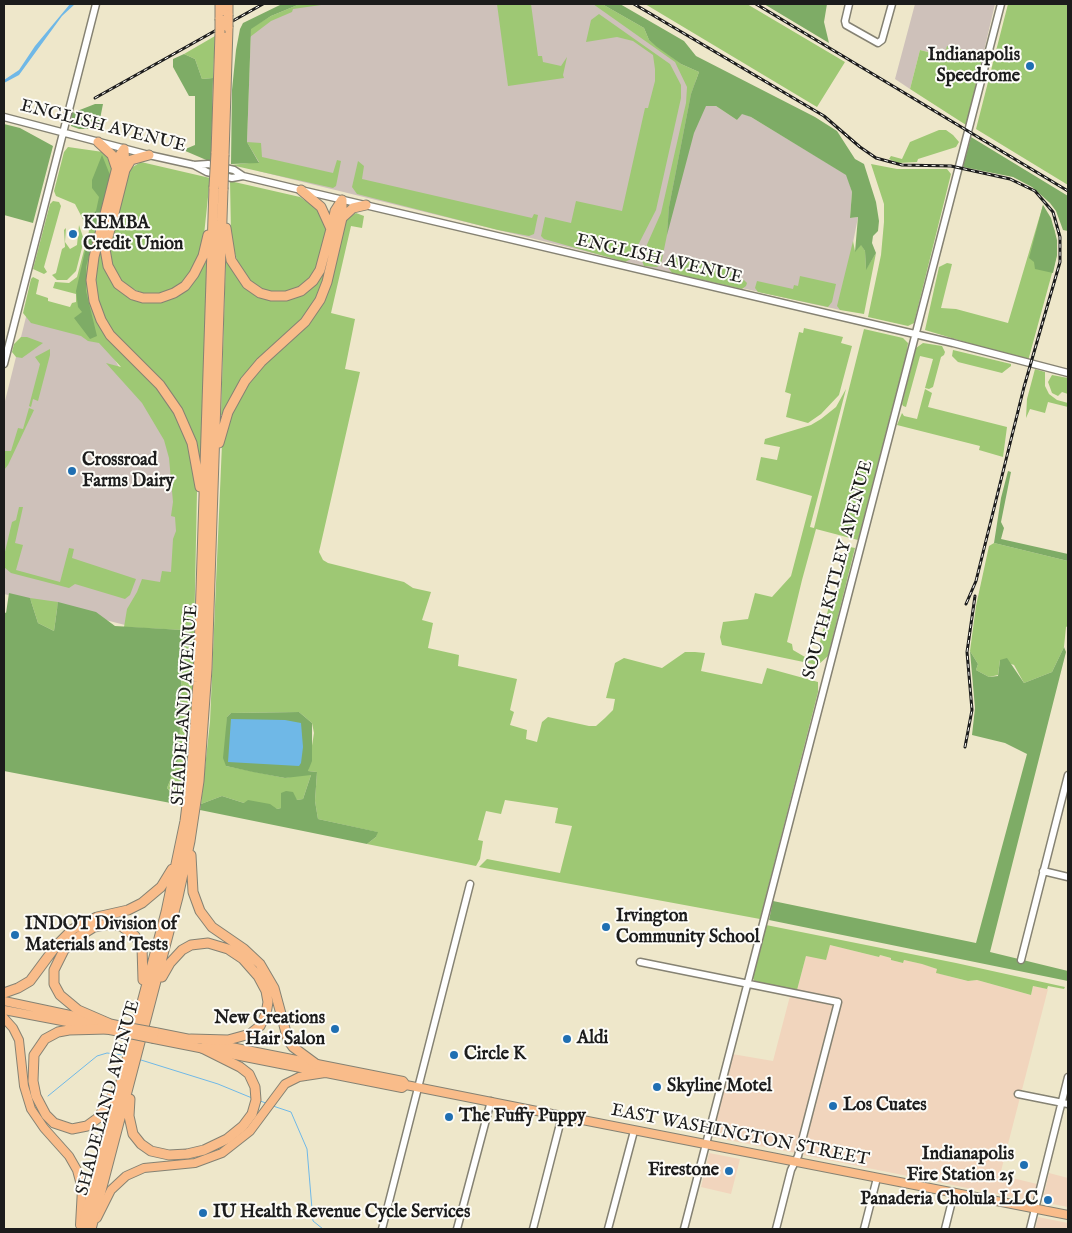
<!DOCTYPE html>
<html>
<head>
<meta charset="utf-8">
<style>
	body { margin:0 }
	#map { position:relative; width:1072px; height:1233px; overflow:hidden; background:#eee7ca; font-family:"IM FELL English",serif }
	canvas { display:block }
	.frame { position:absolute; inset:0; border:5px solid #1c1c1c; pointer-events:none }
</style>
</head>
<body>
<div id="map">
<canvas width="1072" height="1233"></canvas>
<div class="frame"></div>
</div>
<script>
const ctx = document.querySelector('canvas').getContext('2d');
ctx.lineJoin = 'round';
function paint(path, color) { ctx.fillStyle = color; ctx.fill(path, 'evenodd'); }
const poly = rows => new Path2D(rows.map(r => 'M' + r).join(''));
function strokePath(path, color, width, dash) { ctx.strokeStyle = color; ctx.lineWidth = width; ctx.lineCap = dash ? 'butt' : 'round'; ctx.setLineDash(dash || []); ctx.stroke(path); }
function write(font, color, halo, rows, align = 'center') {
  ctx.font = font + ' "IM FELL English",serif'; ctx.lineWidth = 4; ctx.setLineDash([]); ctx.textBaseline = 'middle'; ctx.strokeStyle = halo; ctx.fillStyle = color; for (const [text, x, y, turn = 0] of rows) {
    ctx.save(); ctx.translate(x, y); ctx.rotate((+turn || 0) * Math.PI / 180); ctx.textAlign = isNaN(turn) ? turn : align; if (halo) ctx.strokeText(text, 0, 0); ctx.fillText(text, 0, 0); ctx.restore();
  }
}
const built = poly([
	[830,945,879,957,880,955,891,958,891,960,902,963,904,960,923,964,937,969,937,973,967,981,977,980,1031,995,1033,986,1048,989,1000,1175,1037,1184,1032,1201,803,1155,841,1000,797,990,806,956,810,956],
	[790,996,833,1005,796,1153,712,1137,732,1054,773,1061],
	[709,1153,740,1159,731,1194,701,1187],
	[1049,1173,1068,1178,1068,1207,1042,1202],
	[1038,1217,1068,1223,1068,1229,1035,1229]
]);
const industrial = poly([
	[300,4,602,4,681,64,716,106,737,120,742,113,751,117,847,175,852,192,850,218,858,217,840,310,665,271,258,171,259,163,247,142,251,28],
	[915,4,995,4,983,55,948,46,945,56,920,50,910,89,895,79],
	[27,313,98,331,119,367,158,412,178,452,181,627,125,625,4,594,4,405]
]);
const green = poly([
	[300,4,328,4,293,9,292,12,271,21,250,37,251,28,271,16],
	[497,4,531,4,538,56,542,56,543,62,561,66,567,57,563,75,564,78,508,86],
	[593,4,602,4,644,28,649,40,681,64,699,72,691,94,669,207,667,235,661,264,657,267,644,266,641,258,661,213,686,103,687,87,675,62],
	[645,4,747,4,845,62,817,107],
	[1008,4,1068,4,1068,185,976,129],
	[599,14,670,64,681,85,681,98,656,210,631,259,625,262,544,239,541,236,545,217,571,223,576,201,622,211,645,108,648,108,655,81,655,69,653,55,633,41,617,37,586,42,591,20],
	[215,36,213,78,202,79,195,59,184,54],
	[947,46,983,55,966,125,910,89,920,50,944,56],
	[939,130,946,130,953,135,959,142,956,147,918,159,917,162,898,163,889,159,891,156,902,159,910,142],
	[247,142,261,143,262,157,333,173,337,160,341,161,336,186,333,188,231,165,259,162],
	[68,147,103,152,113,165,89,264,106,336,162,393,183,427,195,468,197,491,193,687,183,806,167,788,179,758,183,630,124,627,127,609,137,592,142,579,160,582,162,571,171,572,173,539,176,531,175,517,171,516,173,502,169,458,164,440,142,403,106,363,121,367,99,343,88,341,81,336,31,323,23,313,31,279,33,277,39,280,36,294,48,298,48,301,70,307,72,303,76,302,76,294,53,288,55,282,69,283,77,277,89,231,75,204,56,196,54,191,64,152],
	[358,161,364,166,362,179,532,218,534,214,538,215,534,234,529,236,498,230,357,194,352,187],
	[141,162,210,178,204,235,195,266,183,283,159,295,145,294,124,285,114,274,108,252,127,176,131,168],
	[871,164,897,169,947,169,951,174,914,323,908,326,868,317,881,255,884,222,884,204],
	[230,181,300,197,320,211,327,228,317,267,307,283,293,291,278,293,263,290,251,282,238,264,234,250,231,232],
	[53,201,59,202,61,206,44,267,47,272,44,274,33,269,50,204],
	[1043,205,1055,231,1057,255,1028,361,925,330,939,267,947,263,952,264,941,308,956,309,1008,323],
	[356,213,364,216,362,228,351,226,331,313,355,319,345,369,360,372,319,552,323,560,328,563,404,582,413,588,431,592,422,620,433,623,428,648,459,655,458,666,517,679,510,710,514,712,510,725,527,730,526,739,537,742,542,722,548,717,589,726,596,726,605,718,613,710,615,699,606,698,615,663,624,658,662,668,685,652,695,652,705,653,701,671,762,684,767,668,818,682,818,692,760,919,479,867,487,859,560,873,572,826,555,823,558,808,505,800,501,814,486,811,478,840,483,841,480,859,476,866,367,844,376,837,377,832,318,819,315,801,317,772,308,771,314,733,312,723,299,712,231,713,227,717,226,766,285,778,304,774,311,775,303,799,297,800,281,793,281,808,277,809,244,803,222,796,201,804,210,722,222,444,229,416,249,381,314,315,346,219],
	[109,217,106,272,111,280,122,292,171,298,203,263,207,263,202,462,199,462,177,404,117,342,98,307,94,274],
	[79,225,84,240,76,271,67,280,57,280,52,275,56,273,62,249,65,247,64,230,66,228,65,242,70,249,77,245],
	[853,241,855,251,861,244,865,251,866,269,876,253,864,314,840,310,837,306],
	[226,255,238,279,247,289,297,296,328,261,325,280,309,313,278,343,224,415,221,415],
	[675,255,723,267,743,279,747,283,746,286,742,289,672,273,668,267,668,263,669,258],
	[800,276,836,284,832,302,828,307,758,292,755,288,757,281,793,289,794,285,798,286],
	[804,328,843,337,841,343,852,346,839,395,821,414,808,423,786,417,791,394,785,392,799,332,803,333],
	[864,329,903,338,908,343,907,351,858,540,816,529,802,580,787,642,792,644,793,650,805,657,816,654,818,650,832,594,837,594,850,547,855,548,828,656,818,665,722,645,720,637,723,622,748,619,755,593,772,597,791,576,812,496,756,480,761,457,777,460,780,447,764,444,765,439,811,425,821,419,836,407,846,389,810,527,814,528],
	[21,337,27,337,43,343,22,358,16,357,12,352,14,344],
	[923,343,942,346,945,352,944,355,941,357,933,387,929,389,925,388,933,359,920,356,906,407,903,406,902,404,916,348],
	[50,349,50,355,38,401,33,399,31,407,29,406,40,364,35,357],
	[953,350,1011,364,1011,366,1002,373,958,362,952,356],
	[1035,369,1045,372,1045,386,1049,394,1057,400,1068,403,1068,407,1048,402,1045,413,1030,409,1026,418,1027,399],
	[1052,375,1068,378,1068,394,1062,392,1058,396,1052,393,1048,382],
	[925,389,932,393,928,407,1007,427,1003,457,979,450,980,446,897,425,902,413,904,416,917,419],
	[29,408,34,410,8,465,4,470,4,451,11,451,18,428,23,429],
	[19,507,23,507,15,543,23,545,16,570,60,582,69,548,74,549,72,558,136,579,130,595,125,599,75,584,69,588,11,573,4,567,4,556,12,522,16,520],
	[994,543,1068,561,1068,626,1066,627,1064,647,1052,672,1024,683,1014,665,1000,660,998,675,989,677,976,670,978,664,970,651,976,606,989,546],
	[30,598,58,602,54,631,38,623],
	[766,925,956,963,1065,987,1064,989,1048,986,1047,989,1033,986,1031,995,977,980,968,981,936,973,937,969,922,964,904,960,903,963,891,960,891,958,880,955,879,957,830,945,826,960,806,956,797,990,794,991,755,982,753,978]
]);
const forest = poly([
	[282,4,300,4,271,16,251,29,247,142,259,163,231,164,232,90,236,50,240,29,243,23],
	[602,4,620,4,684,41,696,56,815,117,837,131,855,159,864,164,876,202,879,221,878,231,873,236,872,243,876,253,866,270,865,251,861,245,855,252,858,217,850,218,852,192,846,175,751,117,742,114,737,120,716,106,706,106,694,133,667,235,669,207,691,94,699,72,681,64,657,47,649,40,644,28],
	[764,4,827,4,824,22,829,43],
	[184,54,195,59,202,79,213,78,211,162,183,150,195,145,195,96,189,96,173,67,173,59],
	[95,104,103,104,98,129,79,129,71,126,72,113],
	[4,124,20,128,53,146,33,223,4,215],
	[971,137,1068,196,1068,231,1063,230,1056,211,1050,203,1032,187,1013,177,963,167],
	[102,155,110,175,98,224,94,226,89,224,87,217,96,211,99,197,92,188,92,180],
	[1043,205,1051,218,1057,240,1057,255,1053,273,1035,269,1034,262,1029,258],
	[88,238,93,240,86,267,86,291,97,336,90,339,74,318,82,312,78,307,76,291],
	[1008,471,1011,472,1001,522,1004,528,1001,539,1068,554,1068,561,994,543,1001,498],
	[9,593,30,598,38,623,54,631,58,602,96,612,115,626,183,630,179,758,167,788,181,805,4,771,4,612,6,613],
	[1064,647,1066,652,990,952,1068,971,1068,981,769,920,773,901,976,943,1027,754,1005,743,972,735,975,708,970,651,978,664,976,670,989,677,998,676,1000,660,1007,658,1024,683,1052,672],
	[299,712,312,723,312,761,308,771,317,772,315,801,318,819,378,832,376,837,367,844,200,810,201,804,222,796,244,803,248,800,270,804,277,809,281,808,281,793,286,791,293,792,297,800,303,799,311,775,285,778,253,772,226,766,223,758,227,717,231,713]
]);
const water = poly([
	[70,4,75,4,62,16,19,75,4,83,4,80,19,70,35,46],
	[231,719,285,720,301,723,303,747,301,763,299,766,228,762]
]);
const stream = poly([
	[141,1060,218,1084,252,1098],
	[48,1096,97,1056,107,1053,123,1055],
	[260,1101,266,1103],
	[273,1106,291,1112,307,1149,313,1221,323,1229]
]);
const minor = poly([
	[849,4,845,21,846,25,878,43,882,40,892,4],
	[4,117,149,155,194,165,208,164,234,170,243,176,301,190,953,343,1068,373],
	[194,165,207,172,232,178,243,176],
	[4,364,96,4],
	[1043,871,1068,877],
	[1021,960,1068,775],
	[640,962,838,1002,798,1156,791,1170,776,1229],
	[1018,1094,1068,1104],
	[382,1229,470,884],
	[457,1229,491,1101],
	[533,1229,562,1116],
	[608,1229,634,1131],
	[684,1229,1001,4],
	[864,1229,877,1178],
	[945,1229,954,1193],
	[1030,1229,1068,1077]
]);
const major = poly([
	[4,1001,122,1026],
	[4,1010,120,1032],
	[4,1018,13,1028,19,1040,24,1086,31,1109,44,1128,69,1156,77,1170,82,1189,80,1225],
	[155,1032,195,1040],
	[154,1039,402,1088,406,1085],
	[206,1042,403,1081,406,1085,562,1116,1068,1215],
	[97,1218,111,1190,126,1176,144,1168,195,1163,222,1153,250,1131,285,1084,299,1077,325,1073]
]);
const highway = poly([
	[228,15,228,4],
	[220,19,220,4],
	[98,142,112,155,116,167],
	[124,149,120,155,94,257,91,280,94,301,101,320,110,335,160,385,178,411,192,443,200,487],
	[124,149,125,170,105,249,108,266,118,284,133,295,143,298,160,298,174,293,185,286,194,274,203,256,208,235],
	[216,153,220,33],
	[224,155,228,27],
	[125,170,131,160,149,155],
	[342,218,353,208,366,205],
	[332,227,335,211,342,200],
	[226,228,231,260,247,284,260,293,271,296,286,296,301,291,313,281,320,270,331,229,321,207,301,190],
	[219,443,228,412,245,381,261,362,305,322,320,300,327,282,342,218,342,200],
	[191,855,193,892,200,911,212,927,244,949,260,964,274,988,288,1040,293,1047,316,1064],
	[162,977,170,963,182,950,191,945,208,943,228,949,243,959,258,976,266,991,268,1002,266,1014,260,1026,250,1034,228,1040,191,1039],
	[4,993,18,988,30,981,56,946,73,929,97,917,128,910,142,903,161,887,172,869],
	[108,1023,78,1010,60,995,54,984,54,970,64,950,78,937,94,927,110,924,121,926,135,936,142,947,143,980],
	[108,1029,69,1030,58,1032,45,1039,34,1055,33,1081,36,1096,46,1115,54,1123,72,1129,87,1126,98,1118,116,1090],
	[130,1099,129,1116,133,1134,141,1144,151,1151,169,1155,187,1154,204,1150,227,1139,243,1126,252,1114,256,1100,255,1087,249,1074,240,1067,202,1048],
	[82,1229,166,912,185,821,192,765,198,682,214,187],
	[91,1229,178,897,190,841,199,781,207,669,223,189]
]);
const rail = poly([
	[634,4,824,116,860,147,876,158,902,165,951,166,1010,179,1035,191,1053,212,1060,237,1060,262,1024,387,976,581,966,604],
	[756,4,1068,191],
	[95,98,263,4],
	[965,747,972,710,967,652,975,596]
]);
const majorBridge = poly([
	[122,1026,155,1032],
	[120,1032,154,1039]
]);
const highwayBridge = poly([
	[228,27,228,15],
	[220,33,220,19],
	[214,187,216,153],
	[223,189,224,155]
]);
const markers = [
	[1030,66,5,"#1f6fb2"],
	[73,234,5,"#1f6fb2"],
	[72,471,5,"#1f6fb2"],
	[606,927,5,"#1f6fb2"],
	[15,935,5,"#1f6fb2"],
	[335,1029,5,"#1f6fb2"],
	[567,1039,5,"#1f6fb2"],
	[454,1055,5,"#1f6fb2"],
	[657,1087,5,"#1f6fb2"],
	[833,1106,5,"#1f6fb2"],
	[449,1117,5,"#1f6fb2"],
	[1024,1165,5,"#1f6fb2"],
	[729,1171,5,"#1f6fb2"],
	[1048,1200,5,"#1f6fb2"],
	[203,1213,5,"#1f6fb2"]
];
const poiNames = [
	["Indianapolis",1020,56,"right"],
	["Speedrome",1020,77,"right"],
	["KEMBA",83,224],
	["Credit Union",83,245],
	["Crossroad",82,461],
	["Farms Dairy",82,482],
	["Irvington",616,917],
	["Community School",616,938],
	["INDOT Division of",25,925],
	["Materials and Tests",25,946],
	["New Creations",325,1019,"right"],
	["Hair Salon",325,1040,"right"],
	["Aldi",577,1039],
	["Circle K",464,1055],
	["Skyline Motel",667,1087],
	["Los Cuates",843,1106],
	["The Fuffy Puppy",459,1117],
	["Indianapolis",1014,1155,"right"],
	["Fire Station 25",1014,1176,"right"],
	["Firestone",719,1171,"right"],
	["Panaderia Cholula LLC",1038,1200,"right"],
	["IU Health Revenue Cycle Services",213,1213]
];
const streetNames = [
	["ENGLISH AVENUE",103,127,14],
	["ENGLISH AVENUE",659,260,13],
	["SOUTH KITLEY AVENUE",839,570,-75],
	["SHADELAND AVENUE",186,705,-86],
	["SHADELAND AVENUE",109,1098,-75],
	["EAST WASHINGTON STREET",740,1136,11]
];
paint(built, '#f1d5bd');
paint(industrial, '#cec1ba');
paint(green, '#9ec874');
paint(forest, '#7eac66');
paint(water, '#6fb8e7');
strokePath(stream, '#6fb8e7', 1);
strokePath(minor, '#858273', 9);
strokePath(major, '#858273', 10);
strokePath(highway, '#858273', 11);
strokePath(minor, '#fff', 6);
strokePath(major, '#f9bc8a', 8);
strokePath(highway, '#f9bc8a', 9);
strokePath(rail, '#1c1c1c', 3);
strokePath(rail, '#fdfcf7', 1, [4]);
strokePath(majorBridge, '#858273', 10, []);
strokePath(highwayBridge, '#858273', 11, []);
strokePath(majorBridge, '#f9bc8a', 8);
strokePath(highwayBridge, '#f9bc8a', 9);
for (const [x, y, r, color] of markers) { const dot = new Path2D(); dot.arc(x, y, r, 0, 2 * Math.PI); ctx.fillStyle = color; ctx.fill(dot); strokePath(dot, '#fdfcf7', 2); }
write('bold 18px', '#1c1c1c', '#fdfcf7', poiNames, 'left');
write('18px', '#1c1c1c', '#fdfcf7', streetNames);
</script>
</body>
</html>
